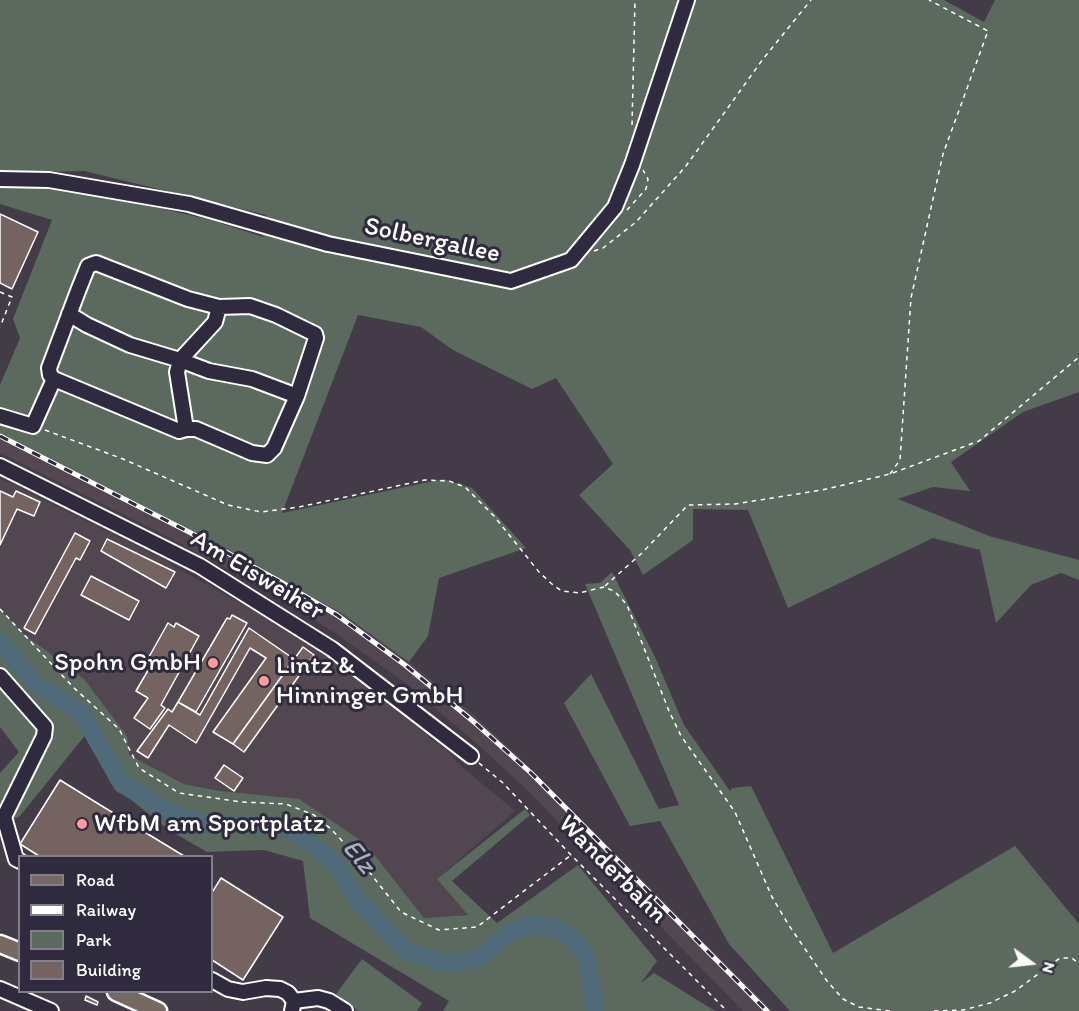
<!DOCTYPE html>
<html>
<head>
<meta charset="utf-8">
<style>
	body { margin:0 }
	#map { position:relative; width:1079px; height:1011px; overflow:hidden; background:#443b48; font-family:Itim,sans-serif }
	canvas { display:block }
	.legend { position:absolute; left:18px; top:855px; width:195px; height:138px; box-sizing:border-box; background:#2f2a3d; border:2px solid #827f8b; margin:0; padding:8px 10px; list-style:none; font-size:18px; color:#fff }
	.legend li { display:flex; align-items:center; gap:12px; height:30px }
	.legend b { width:30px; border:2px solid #827f8b }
	.north { position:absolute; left:1001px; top:933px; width:60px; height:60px; -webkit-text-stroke:4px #2f2a3d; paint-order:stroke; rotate:105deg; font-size:16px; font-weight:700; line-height:24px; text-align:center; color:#fff }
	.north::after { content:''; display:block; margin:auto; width:21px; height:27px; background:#fff; clip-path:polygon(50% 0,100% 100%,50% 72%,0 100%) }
</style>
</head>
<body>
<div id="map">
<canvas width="1079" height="1011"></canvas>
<ul class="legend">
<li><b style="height:8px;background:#766964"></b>Road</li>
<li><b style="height:8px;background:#fff"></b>Railway</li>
<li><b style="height:16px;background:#5b695f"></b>Park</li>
<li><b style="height:16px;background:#746361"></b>Building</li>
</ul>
<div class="north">N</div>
</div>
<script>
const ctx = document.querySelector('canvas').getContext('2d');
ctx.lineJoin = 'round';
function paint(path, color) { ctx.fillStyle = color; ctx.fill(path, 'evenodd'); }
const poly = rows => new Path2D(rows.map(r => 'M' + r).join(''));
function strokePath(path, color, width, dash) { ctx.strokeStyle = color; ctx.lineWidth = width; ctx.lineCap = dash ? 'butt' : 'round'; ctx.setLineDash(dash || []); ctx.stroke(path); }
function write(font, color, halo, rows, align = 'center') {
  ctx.font = font + ' Itim,sans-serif'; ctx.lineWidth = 6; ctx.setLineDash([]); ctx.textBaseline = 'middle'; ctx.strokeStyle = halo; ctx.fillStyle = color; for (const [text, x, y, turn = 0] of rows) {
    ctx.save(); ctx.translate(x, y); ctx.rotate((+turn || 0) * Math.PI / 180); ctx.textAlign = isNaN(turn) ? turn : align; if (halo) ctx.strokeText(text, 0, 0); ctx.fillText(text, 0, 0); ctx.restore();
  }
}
const built = poly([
	[0,434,196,533,343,614,394,650,465,707,515,753,773,1011,743,1011,525,788,476,743,407,684,335,633,261,587,154,530,0,453],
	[0,478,171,563,171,565,254,610,342,667,452,755,455,761,515,811,437,879,469,915,424,918,369,848,356,837,220,791,184,784,129,755,84,679,24,634,0,609]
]);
const green = poly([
	[0,0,944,0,984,22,995,0,1079,0,1079,392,1023,412,951,462,970,491,933,487,898,499,989,536,1079,560,1079,580,1061,573,1031,585,996,623,980,550,933,538,788,608,748,510,693,509,693,540,643,575,630,550,579,495,613,464,556,378,532,389,453,350,421,327,358,315,282,513,443,479,472,488,526,548,439,578,428,636,409,662,343,614,196,533,0,434,0,385,20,338,13,319,52,220,0,204,0,185,51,183,211,220,263,237,266,215,84,171,0,173],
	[612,572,655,657,684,725,730,791,732,788,751,786,833,953,1015,846,1079,924,1079,1011,790,1011,729,944,660,821,630,826,564,703,591,674,659,809,679,805,585,584,600,583],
	[0,609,24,634,84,679,127,736,129,755,184,784,220,791,299,799,356,837,369,848,424,918,468,915,437,879,525,809,530,815,452,881,497,923,578,865,657,961,641,983,654,973,715,1011,443,1011,449,1001,310,918,303,861,264,850,207,852,169,830,111,784,87,733,20,816,0,826,0,773,19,752,0,727],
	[362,959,422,1003,417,1011,358,1011,336,994]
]);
const river = poly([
	[0,642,37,685,82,714,122,784,168,811,203,824,269,824,287,827,301,836,336,864,359,901,405,950,431,959,450,964,478,958,512,931,528,925,552,927,573,938,586,957,595,1001,594,1011]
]);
const building = poly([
	[0,214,38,232,12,289,0,283,0,214],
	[0,491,13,497,16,491,40,502,34,516,17,509,0,545,0,491],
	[75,533,90,541,80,560,76,558,35,634,24,628,75,533],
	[107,539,175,572,166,588,101,551,107,539],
	[91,576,139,601,129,620,81,595,91,576],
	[232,615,247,623,196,712,178,702,227,618,230,619,232,615],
	[168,623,174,627,176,623,199,636,161,705,165,708,150,729,134,718,148,698,136,691,150,667,145,664,168,623],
	[249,628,294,659,233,744,213,732,266,658,250,648,196,743,169,725,148,758,137,751,168,709,172,712,178,702,200,715,249,628],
	[303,647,314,655,244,752,233,744,303,647],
	[224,765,243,778,234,791,215,778,224,765],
	[60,780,97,803,184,856,39,856,20,844,60,780],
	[221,878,283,917,243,980,212,960,212,890,213,891,221,878],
	[86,996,98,1002,97,1005,85,1000,86,996]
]);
const path = poly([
	[632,125,635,0],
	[627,210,646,189,648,179,643,170],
	[594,251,603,248,636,222,686,166,763,59,811,0],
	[0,292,12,297,0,327],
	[45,430,123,459,228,505,261,512,299,507,425,480,449,481,465,487,493,515,539,572,553,585,562,591,579,593,604,587,614,591,621,598,627,605,669,711,681,736,735,812,772,897,788,924,827,981,843,999,859,1007,890,1011],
	[890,474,900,460,911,298,943,154,988,31,929,0],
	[605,586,642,553,688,505,735,504,822,490,890,474,979,441,1079,357],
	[0,609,73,687,119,729,139,768,179,793,242,802,286,804,314,815,331,829,359,859,401,912,439,930,477,927,571,855],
	[479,763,503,783,571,855,727,1011],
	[934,1011,963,1010,990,1003,1015,991,1060,958,1072,958,1079,964]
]);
const minor = poly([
	[0,179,49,180,189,204,328,244,511,281,571,260,615,207,632,165,687,0],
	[69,314,87,325,130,345,180,360,209,371,252,379,297,396],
	[54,379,179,431,186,429],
	[0,416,33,426,54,379,50,375,49,368,78,291,88,266,96,263,188,299,219,307,250,306,276,315,315,334,316,338,297,396,274,448,267,455,252,453,196,429,186,429,177,372,180,360,215,322,219,307],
	[0,466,200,566,332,649,471,756],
	[0,676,45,727,44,736,4,817,16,859,20,861],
	[212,980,228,989,243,992,266,988,280,989,288,993,294,1001,292,1011],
	[0,989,51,1011],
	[294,1001,318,998,329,1001,345,1011]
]);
const major = poly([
	[0,944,20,952],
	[116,992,158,1011]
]);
const rail = poly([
	[0,436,189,532,279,581,337,615,405,665,474,722,531,773,767,1011]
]);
const markers = [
	[213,663,6,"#ff9aa2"],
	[264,681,6,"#ff9aa2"],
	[82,824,6,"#ff9aa2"]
];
const streetNames = [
	["Solbergallee",432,241,12],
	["Am Eisweiher",257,576,31],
	["Wanderbahn",612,870,45]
];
const poiNames = [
	["Spohn GmbH",201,663,"right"],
	["Lintz &",276,666],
	["Hinninger GmbH",276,696],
	["WfbM am Sportplatz",94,824]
];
const waterNames = [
	["Elz",358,857,51]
];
paint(built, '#524750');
paint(green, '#5b695f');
strokePath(river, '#516a7a', 18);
paint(building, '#746361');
strokePath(building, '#fff', 1.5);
strokePath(minor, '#fff', 18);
strokePath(major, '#fff', 21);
strokePath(path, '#fff', 1.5, [4.5, 4.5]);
strokePath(minor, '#2f2a3d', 14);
strokePath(major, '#766964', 16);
strokePath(rail, '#fff', 5);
strokePath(rail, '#2f2a3d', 3, [9]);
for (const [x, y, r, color] of markers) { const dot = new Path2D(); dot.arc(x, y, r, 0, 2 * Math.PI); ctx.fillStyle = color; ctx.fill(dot); strokePath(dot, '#2f2a3d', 2); }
write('26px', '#fff', '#2f2a3d', streetNames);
write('26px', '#fff', '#2f2a3d', poiNames, 'left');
write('italic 27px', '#a8b4bc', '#2f2a3d', waterNames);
</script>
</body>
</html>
